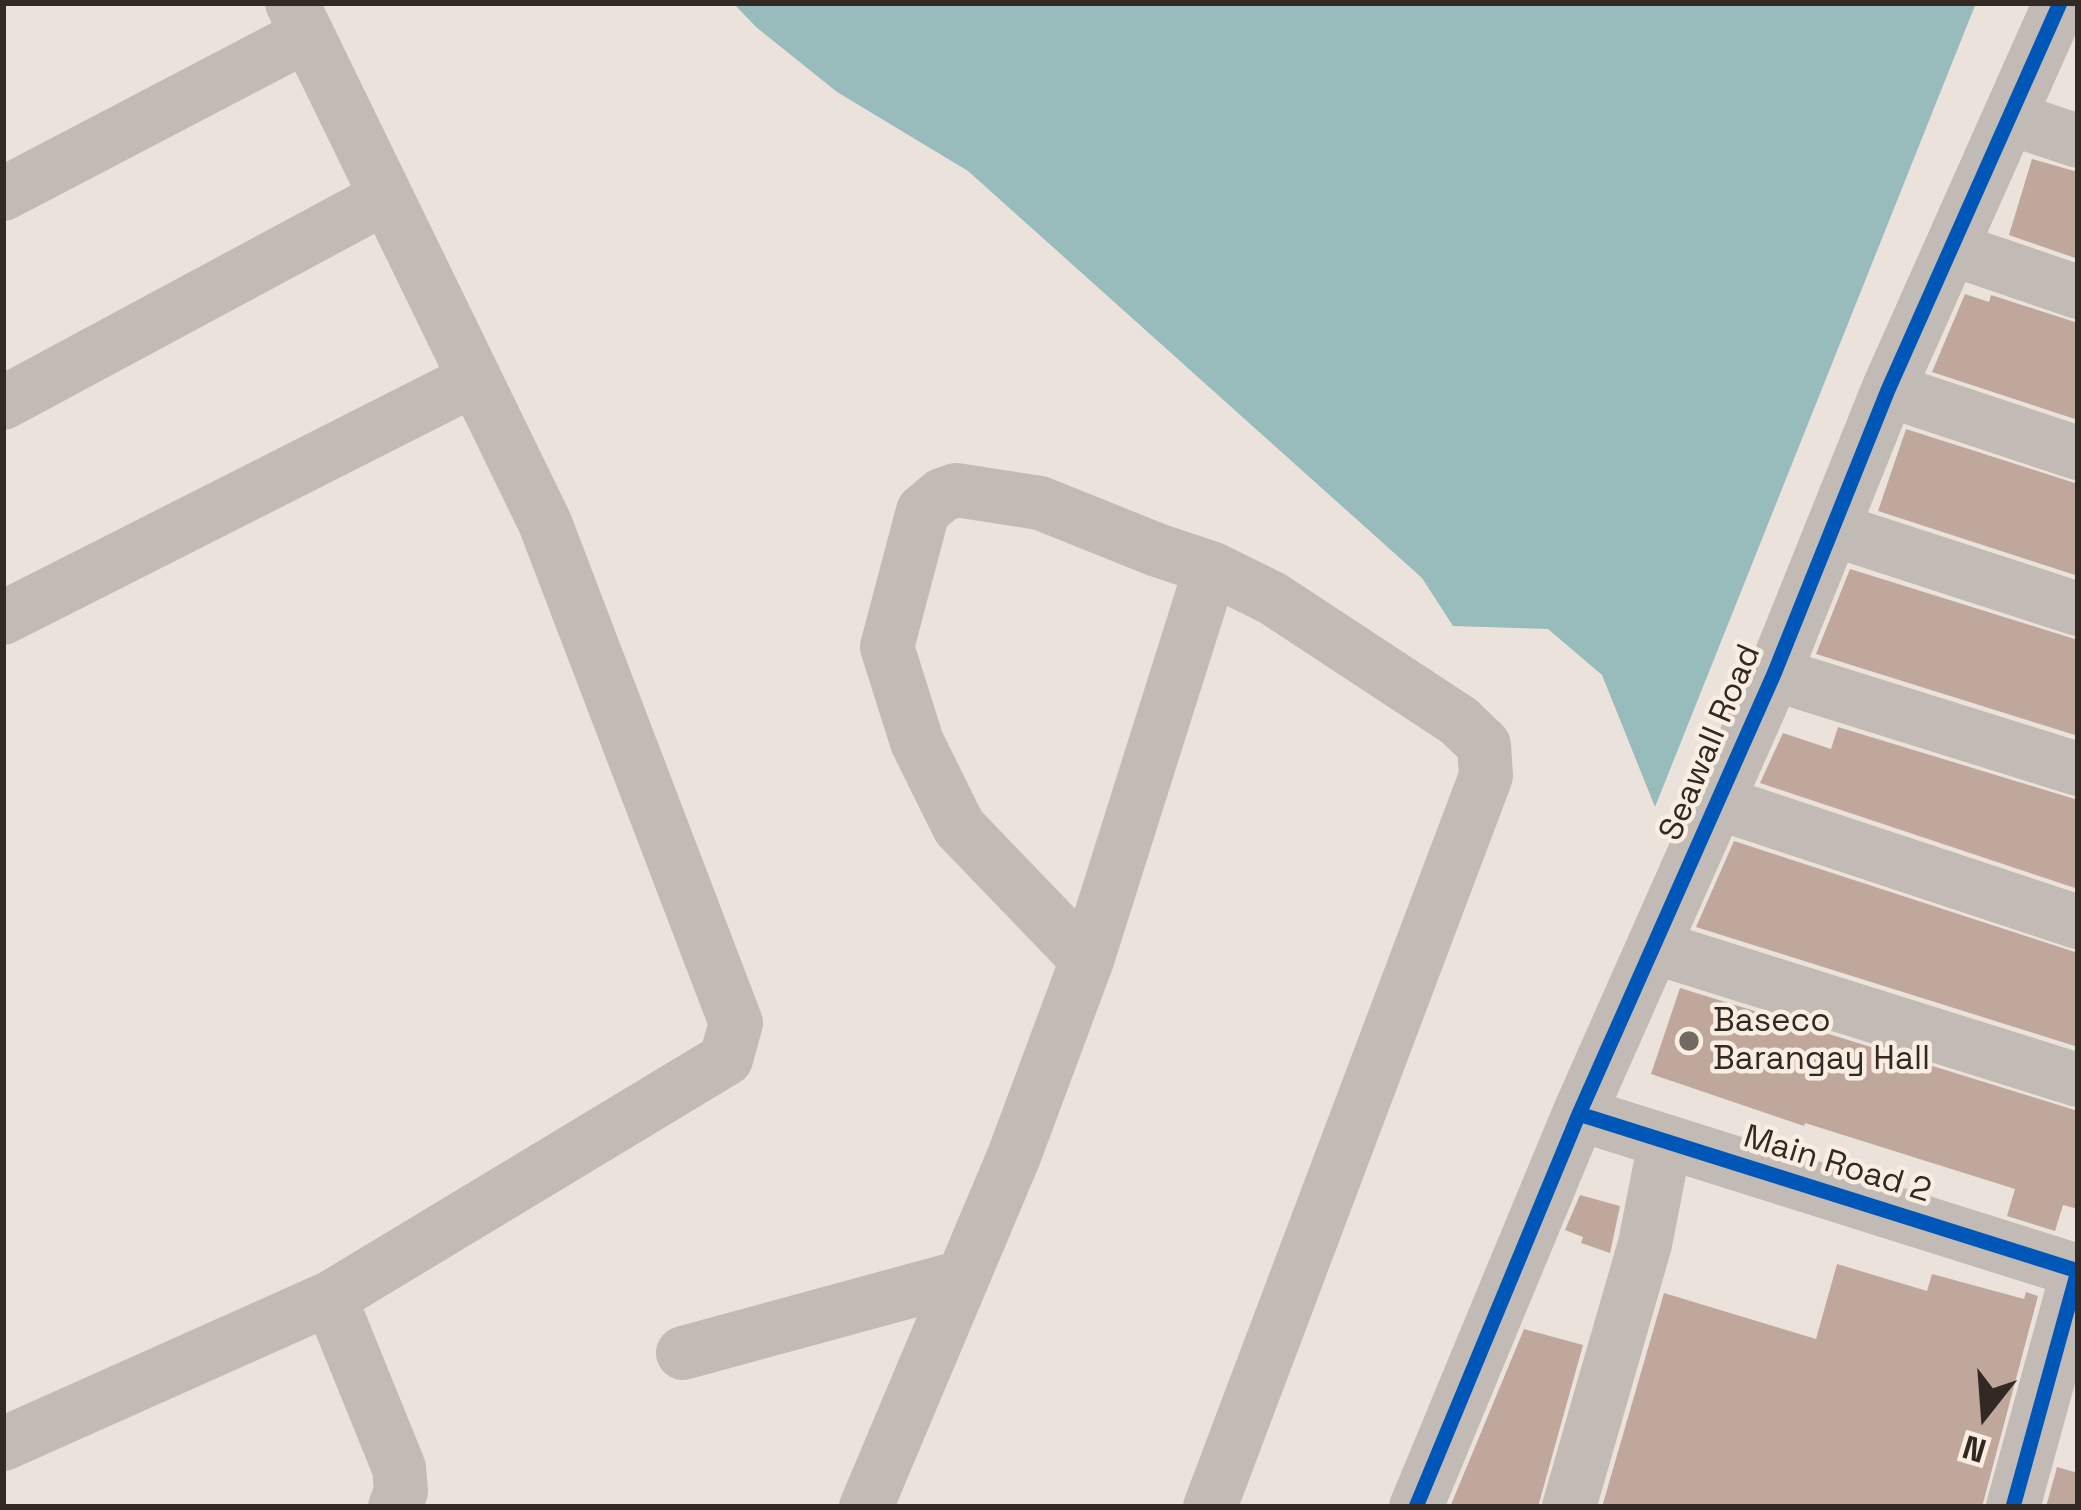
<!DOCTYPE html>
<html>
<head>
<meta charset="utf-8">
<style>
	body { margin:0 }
	#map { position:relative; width:2081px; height:1510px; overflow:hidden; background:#ebe3db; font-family:"Space Grotesk",sans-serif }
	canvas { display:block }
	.frame { position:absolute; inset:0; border:6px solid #332924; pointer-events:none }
	.north { position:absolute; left:1925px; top:1354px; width:120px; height:120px; -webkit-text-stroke:9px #f9eee1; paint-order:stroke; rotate:197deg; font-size:33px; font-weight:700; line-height:48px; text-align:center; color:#332924 }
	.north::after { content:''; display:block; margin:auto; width:42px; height:54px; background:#332924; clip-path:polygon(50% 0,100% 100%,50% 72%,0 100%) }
</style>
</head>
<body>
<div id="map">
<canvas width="2081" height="1510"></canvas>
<div class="frame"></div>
<div class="north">N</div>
</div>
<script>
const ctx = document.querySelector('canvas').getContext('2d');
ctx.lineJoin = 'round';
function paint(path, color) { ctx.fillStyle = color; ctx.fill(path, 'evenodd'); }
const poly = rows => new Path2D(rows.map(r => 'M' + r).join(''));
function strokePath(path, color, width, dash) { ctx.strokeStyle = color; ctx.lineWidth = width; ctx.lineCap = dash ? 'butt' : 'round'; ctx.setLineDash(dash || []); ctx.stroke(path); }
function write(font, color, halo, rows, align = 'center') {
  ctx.font = font + ' "Space Grotesk",sans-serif'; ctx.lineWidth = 9; ctx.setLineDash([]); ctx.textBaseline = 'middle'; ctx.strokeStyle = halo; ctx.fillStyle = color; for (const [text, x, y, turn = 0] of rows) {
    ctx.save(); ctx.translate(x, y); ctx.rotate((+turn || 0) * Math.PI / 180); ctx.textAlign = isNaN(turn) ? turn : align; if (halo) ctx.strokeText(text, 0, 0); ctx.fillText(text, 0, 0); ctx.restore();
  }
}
const water = poly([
	[733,3,1976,3,1655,807,1602,675,1548,629,1453,626,1422,578,968,171,837,92,756,27]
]);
const building = poly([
	[2032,159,2078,172,2078,259,2009,235],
	[1965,294,1989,302,1991,295,2078,323,2078,420,1932,372],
	[1906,429,2078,484,2078,576,1878,511],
	[1850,569,2078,640,2078,736,1816,654],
	[1838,727,2078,800,2078,889,1760,783,1783,733,1831,749],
	[1734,841,2078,953,2078,1047,1696,927],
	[1680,988,2078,1111,2078,1209,2063,1205,2055,1231,2007,1216,2015,1189,1805,1123,1804,1126,1651,1074],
	[1580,1195,1620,1206,1610,1253,1581,1243,1583,1237,1565,1230],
	[1837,1264,1927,1291,1932,1274,2024,1299,2026,1292,2038,1296,1982,1507,1602,1507,1664,1293,1816,1339],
	[1524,1329,1583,1345,1538,1507,1450,1507],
	[2057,1467,2078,1473,2078,1507,2046,1507]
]);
const minor = poly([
	[292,3,545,523,736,1023,726,1059,330,1298,399,1468,401,1491,395,1507],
	[2009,118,2078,141],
	[3,194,307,35],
	[1952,249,2078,292],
	[1888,390,2078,453],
	[3,403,386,197],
	[1832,529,2078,609],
	[3,618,475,379],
	[1774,674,2078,769],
	[1719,803,2078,922],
	[1654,947,2078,1080],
	[1087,960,959,827,917,742,887,647,923,511,942,495,956,490,1040,503,1157,550,1211,568,1272,598,1459,721,1484,745,1486,776,1210,1507],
	[1579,1114,2078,1271,2013,1507],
	[683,1353,962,1277],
	[3,1444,330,1298],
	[866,1507,1014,1156,1087,960,1211,568],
	[1416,1507,1579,1114,1774,674,1888,390,2060,3],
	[1569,1507,1645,1244,1665,1142]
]);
const cycleway = poly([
	[1579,1114,2078,1271,2013,1507],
	[1416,1507,1579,1114,1774,674,1888,390,2060,3]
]);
const markers = [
	[1689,1041,12,"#736a64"]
];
const streetNames = [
	["Seawall Road",1711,743,-67],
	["Main Road 2",1837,1165,17]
];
const poiNames = [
	["Baseco",1713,1022],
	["Barangay Hall",1713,1060]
];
paint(water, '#98bcbc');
paint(building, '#bfa79c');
strokePath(minor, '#c2bbb5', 54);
strokePath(cycleway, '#0057b8', 15);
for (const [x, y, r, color] of markers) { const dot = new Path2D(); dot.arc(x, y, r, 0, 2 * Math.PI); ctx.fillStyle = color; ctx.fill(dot); strokePath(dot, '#f9eee1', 4.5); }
write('33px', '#332924', '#f9eee1', streetNames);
write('33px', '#332924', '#f9eee1', poiNames, 'left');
</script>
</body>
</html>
